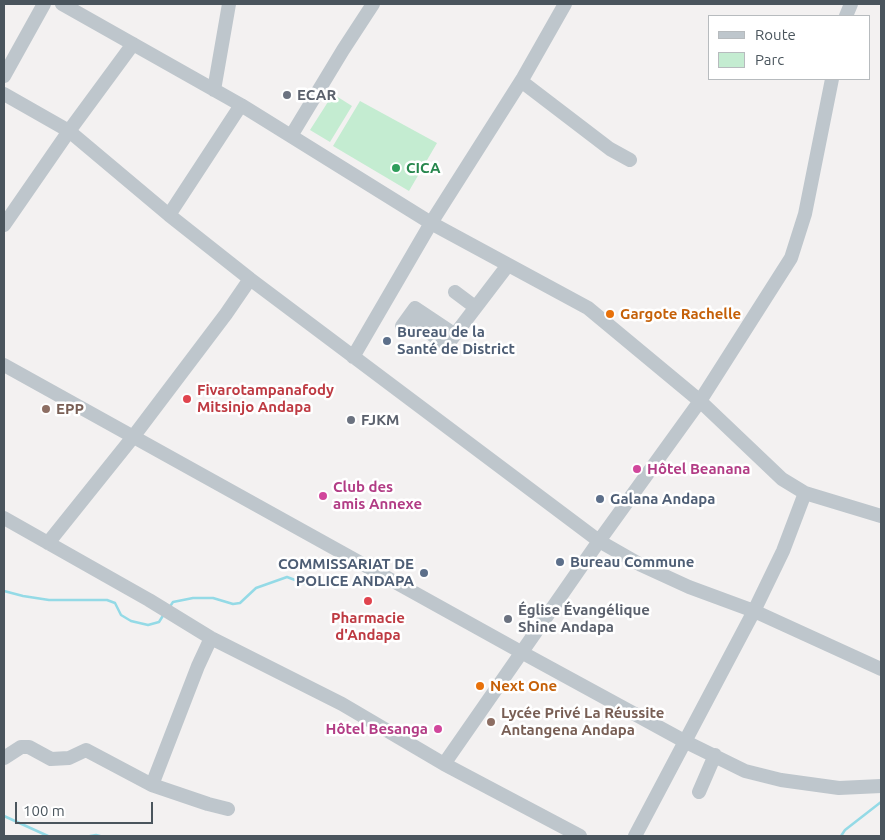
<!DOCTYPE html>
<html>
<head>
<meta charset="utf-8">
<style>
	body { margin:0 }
	#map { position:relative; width:885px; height:840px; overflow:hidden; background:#f3f1f1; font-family:Ubuntu,sans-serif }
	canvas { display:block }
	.frame { position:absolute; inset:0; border:5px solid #4a555d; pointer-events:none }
	.legend { position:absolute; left:708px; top:15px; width:162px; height:65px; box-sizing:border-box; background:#fff; border:1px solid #b7bbbe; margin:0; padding:6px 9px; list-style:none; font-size:15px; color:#4a555d }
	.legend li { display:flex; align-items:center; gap:10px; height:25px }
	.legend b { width:25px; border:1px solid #b7bbbe }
	.scale { position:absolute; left:15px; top:802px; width:138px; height:22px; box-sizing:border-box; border:2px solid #4a555d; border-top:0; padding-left:6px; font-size:15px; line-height:18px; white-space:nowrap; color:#4a555d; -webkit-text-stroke:4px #fff; paint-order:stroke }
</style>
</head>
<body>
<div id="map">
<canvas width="885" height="840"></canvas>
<div class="frame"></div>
<ul class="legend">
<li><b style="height:6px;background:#bec6cc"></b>Route</li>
<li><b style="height:14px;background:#c4ecd1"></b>Parc</li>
</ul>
<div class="scale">100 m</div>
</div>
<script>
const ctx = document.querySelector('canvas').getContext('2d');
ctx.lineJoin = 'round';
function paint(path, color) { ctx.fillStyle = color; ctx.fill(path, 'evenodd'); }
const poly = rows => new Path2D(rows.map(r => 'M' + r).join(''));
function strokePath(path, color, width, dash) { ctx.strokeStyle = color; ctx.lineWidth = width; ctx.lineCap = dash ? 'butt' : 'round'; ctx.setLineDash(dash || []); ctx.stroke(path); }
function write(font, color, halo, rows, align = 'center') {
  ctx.font = font + ' Ubuntu,sans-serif'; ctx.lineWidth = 5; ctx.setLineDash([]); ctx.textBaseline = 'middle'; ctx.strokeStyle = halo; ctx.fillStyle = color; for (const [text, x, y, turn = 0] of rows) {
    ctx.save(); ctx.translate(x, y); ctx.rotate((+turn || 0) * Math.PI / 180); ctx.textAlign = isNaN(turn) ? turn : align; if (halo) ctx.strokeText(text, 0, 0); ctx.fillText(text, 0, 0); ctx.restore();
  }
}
const green = poly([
	[333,94,352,106,330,142,310,130],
	[360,101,437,143,409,191,333,146]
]);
const stream = poly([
	[4,591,23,596,49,600,107,600,115,603,121,615,131,621,148,625,159,622,164,614],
	[169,608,173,602,193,598,213,598,233,604,240,603,256,588,287,577,311,586,321,586],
	[4,816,48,836],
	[90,836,96,835,100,836],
	[841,836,845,830,881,802]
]);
const minor = poly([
	[62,4,241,105,431,223,588,308,700,401,782,479,805,493,881,516],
	[846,16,851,4],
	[4,76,44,4],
	[521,81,610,149,630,160],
	[214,90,229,4],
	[4,94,69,131,169,215,250,279,599,541,641,565,689,587,754,611,881,669],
	[291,136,343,50,373,4],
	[169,215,241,105],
	[4,225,69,131,133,44],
	[455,292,475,307],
	[408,318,447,345,508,265],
	[402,326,415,308,454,334],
	[353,357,431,223,523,78,565,4],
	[4,365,521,652,686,742,745,771,781,780,839,788,881,786],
	[4,518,149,600,211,638,342,704,444,764,580,836],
	[48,543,133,437,226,314,250,279],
	[4,758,21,747,29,747,51,759,69,758,86,750,152,785,208,804,228,809],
	[444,764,599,541,700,401,791,258,805,214,832,79],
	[152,785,198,666,211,638],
	[699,792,715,755],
	[635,836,754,611,783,551,805,493]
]);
const markers = [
	[287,95,5,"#6b7280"],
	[396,168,5,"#2e9e5b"],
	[610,314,5,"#e8710a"],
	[387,341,5,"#5c6f8a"],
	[187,399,5,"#e0444e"],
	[46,409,5,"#8d6e63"],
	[351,420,5,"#6b7280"],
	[637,469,5,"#d1479c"],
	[323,496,5,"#d1479c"],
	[600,499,5,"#5c6f8a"],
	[560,562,5,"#5c6f8a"],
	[424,573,5,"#5c6f8a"],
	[368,601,5,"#e0444e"],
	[508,619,5,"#6b7280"],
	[480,686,5,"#e8710a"],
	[491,722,5,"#8d6e63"],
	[438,729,5,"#d1479c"]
];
const worshipNames = [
	["ECAR",297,95],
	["FJKM",361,420],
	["Église Évangélique",518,610],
	["Shine Andapa",518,627]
];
const leisureNames = [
	["CICA",406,168]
];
const foodNames = [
	["Gargote Rachelle",620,314],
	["Next One",490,686]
];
const serviceNames = [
	["Bureau de la",397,332],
	["Santé de District",397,349],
	["Galana Andapa",610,499],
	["Bureau Commune",570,562],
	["COMMISSARIAT DE",414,564,"right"],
	["POLICE ANDAPA",414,581,"right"]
];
const healthNames = [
	["Fivarotampanafody",197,390],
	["Mitsinjo Andapa",197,407],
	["Pharmacie",368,618,"center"],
	["d'Andapa",368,635,"center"]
];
const educationNames = [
	["EPP",56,409],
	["Lycée Privé La Réussite",501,713],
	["Antangena Andapa",501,730]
];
const hotelNames = [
	["Hôtel Beanana",647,469],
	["Club des",333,487],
	["amis Annexe",333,504],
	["Hôtel Besanga",428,729,"right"]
];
paint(green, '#c4ecd1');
strokePath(stream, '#94dae6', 2.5);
strokePath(minor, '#bec6cc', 14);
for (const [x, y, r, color] of markers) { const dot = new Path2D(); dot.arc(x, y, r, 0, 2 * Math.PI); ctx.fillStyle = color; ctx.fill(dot); strokePath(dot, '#fff', 2); }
write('bold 15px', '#5b616d', '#fff', worshipNames, 'left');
write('bold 15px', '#27864d', '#fff', leisureNames, 'left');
write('bold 15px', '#c56008', '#fff', foodNames, 'left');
write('bold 15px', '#4e5e75', '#fff', serviceNames, 'left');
write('bold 15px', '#be3a42', '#fff', healthNames, 'left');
write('bold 15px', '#785e54', '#fff', educationNames, 'left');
write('bold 15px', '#b23c85', '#fff', hotelNames, 'left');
</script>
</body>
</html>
